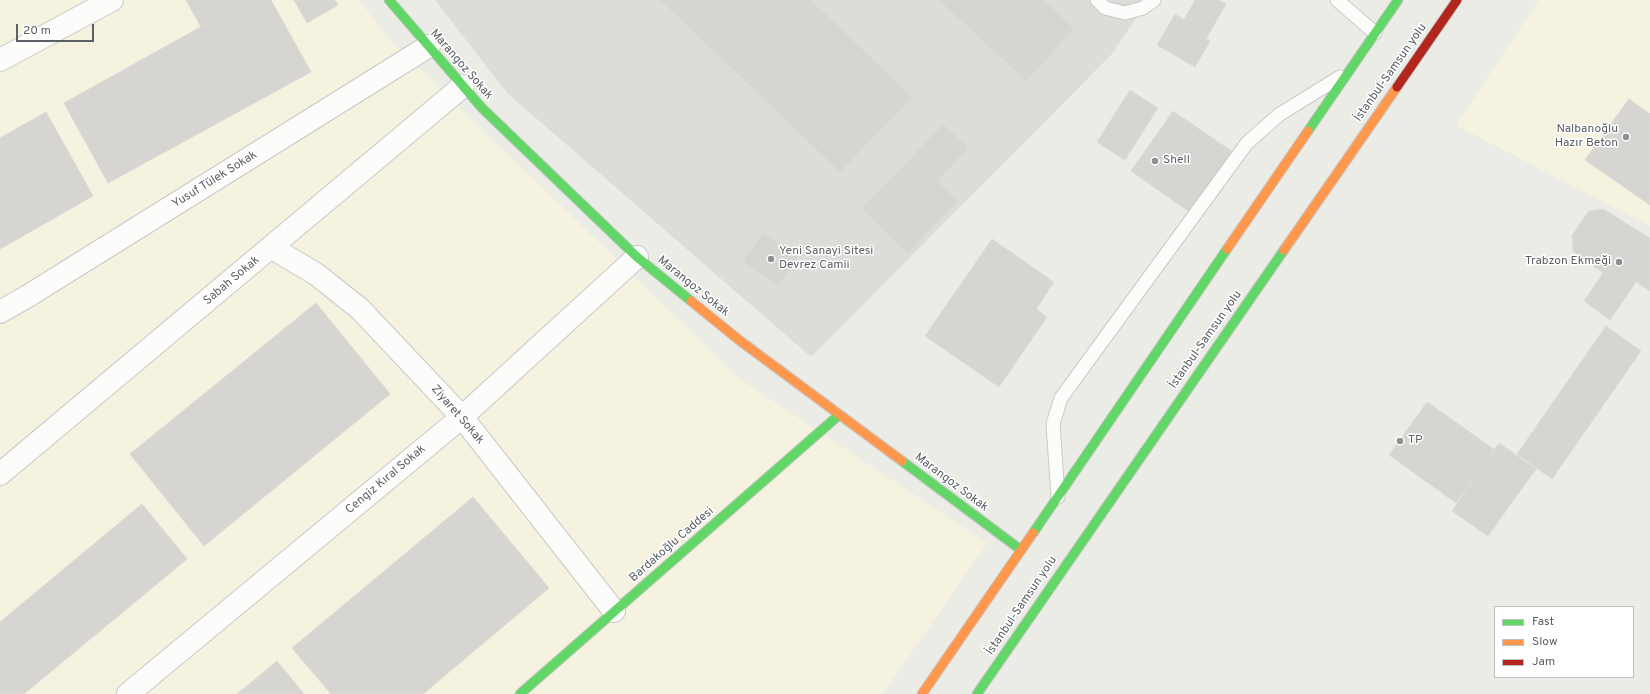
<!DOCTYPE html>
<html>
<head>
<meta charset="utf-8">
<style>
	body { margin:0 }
	#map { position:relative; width:1650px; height:694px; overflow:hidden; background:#ecece7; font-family:Overpass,sans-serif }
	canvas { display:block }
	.legend { position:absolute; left:1494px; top:606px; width:140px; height:72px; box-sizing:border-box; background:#fff; border:1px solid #bebfc1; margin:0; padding:5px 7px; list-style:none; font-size:12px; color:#5c6065 }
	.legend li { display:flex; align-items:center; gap:8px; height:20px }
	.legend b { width:20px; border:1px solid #bebfc1 }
	.scale { position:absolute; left:16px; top:24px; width:78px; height:18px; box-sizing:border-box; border:2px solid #5c6065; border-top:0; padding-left:5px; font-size:12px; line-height:14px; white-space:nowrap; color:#5c6065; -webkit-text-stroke:3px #fff; paint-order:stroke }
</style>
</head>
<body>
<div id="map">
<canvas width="1650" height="694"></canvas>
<ul class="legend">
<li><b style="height:5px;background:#63d668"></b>Fast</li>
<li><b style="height:5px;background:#ff974d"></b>Slow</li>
<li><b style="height:5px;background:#b3261e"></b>Jam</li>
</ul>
<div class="scale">20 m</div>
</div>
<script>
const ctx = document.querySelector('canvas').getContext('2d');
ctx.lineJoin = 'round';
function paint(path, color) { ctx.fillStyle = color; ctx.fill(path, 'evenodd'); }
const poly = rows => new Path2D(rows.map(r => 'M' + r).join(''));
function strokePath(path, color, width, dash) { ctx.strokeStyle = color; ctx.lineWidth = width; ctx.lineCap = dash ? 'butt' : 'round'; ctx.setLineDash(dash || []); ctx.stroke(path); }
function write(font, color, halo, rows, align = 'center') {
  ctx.font = font + ' Overpass,sans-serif'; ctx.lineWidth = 3; ctx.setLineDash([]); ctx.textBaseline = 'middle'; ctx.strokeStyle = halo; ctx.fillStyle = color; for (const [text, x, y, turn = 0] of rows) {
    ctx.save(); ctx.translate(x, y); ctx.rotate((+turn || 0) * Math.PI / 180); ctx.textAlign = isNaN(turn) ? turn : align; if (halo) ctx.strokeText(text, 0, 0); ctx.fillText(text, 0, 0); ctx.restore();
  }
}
const commercial = poly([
	[0,0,359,0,389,39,740,379,987,543,883,694,0,694],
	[1539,0,1650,0,1650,226,1456,125]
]);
const industrial = poly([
	[435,0,1148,0,1112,54,811,357,507,93]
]);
const building = poly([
	[186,0,249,0,201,27,186,0],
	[249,0,271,0,311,72,108,183,64,103,249,0],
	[294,0,335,0,338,5,307,23,294,0],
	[660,0,742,0,759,16,720,57,660,0],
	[742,0,811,0,912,97,879,131,742,0],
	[939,0,1044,0,1074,29,1026,81,939,0],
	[1195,0,1218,0,1226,4,1206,39,1210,41,1195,67,1157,45,1175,14,1184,20,1195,0],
	[759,16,879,131,840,172,720,57,759,16],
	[1130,90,1158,108,1125,160,1097,142,1130,90],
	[1629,99,1650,114,1650,205,1585,160,1629,99],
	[1173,111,1233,152,1191,213,1131,171,1173,111],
	[46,112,93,196,0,249,0,138,46,112],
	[943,124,968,148,937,181,912,157,943,124],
	[912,157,958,201,908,253,862,209,912,157],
	[1603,209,1650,238,1650,291,1636,282,1610,320,1584,301,1603,273,1573,251,1572,235,1589,211,1603,209],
	[763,233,798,256,778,286,743,262,763,233],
	[992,239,1054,282,1036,309,1047,317,999,387,925,336,992,239],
	[316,303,390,394,204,546,130,454,316,303],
	[1606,326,1641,351,1552,479,1517,454,1606,326],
	[1427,402,1495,450,1456,503,1389,455,1427,402],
	[1499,443,1536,469,1488,536,1452,511,1499,443],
	[473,497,549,588,423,694,331,694,292,648,473,497],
	[142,504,187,559,24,694,0,694,0,622,142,504],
	[277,661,304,694,237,694,277,661]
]);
const lane = poly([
	[1097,0,1105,8,1125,13,1143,8,1154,0],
	[1337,0,1375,33],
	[1058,497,1053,424,1061,398,1247,143,1280,114,1340,77]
]);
const street = poly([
	[0,60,112,0],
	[272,248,316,274,360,309,462,417,614,611],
	[0,312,28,296,429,46],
	[0,474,463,86],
	[128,694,462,417,637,257]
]);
const fast = poly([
	[389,0,482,108,637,257,691,301],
	[1308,131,1398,0],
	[902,461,1021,550],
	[1033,533,1227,249],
	[520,694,839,415],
	[977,694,1284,250]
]);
const slow = poly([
	[1227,249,1308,131],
	[1284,250,1397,87],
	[691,301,739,340,902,461],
	[922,694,1033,533]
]);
const jam = poly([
	[1397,87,1457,0]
]);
const markers = [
	[1626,137,4,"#8e9192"],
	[1155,161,4,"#8e9192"],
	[771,259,4,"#8e9192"],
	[1619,262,4,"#8e9192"],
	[1400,441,4,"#8e9192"]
];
const streetNames = [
	["Marangoz Sokak",461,65,49],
	["İstanbul-Samsun yolu",1391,73,-55],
	["Yusuf Tülek Sokak",215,180,-32],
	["Sabah Sokak",232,281,-40],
	["Marangoz Sokak",693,287,39],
	["İstanbul-Samsun yolu",1206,340,-55],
	["Ziyaret Sokak",457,415,49],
	["Cengiz Kıral Sokak",386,480,-40],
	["Marangoz Sokak",951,483,37],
	["Bardakoğlu Caddesi",672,545,-41],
	["İstanbul-Samsun yolu",1022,606,-56]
];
const poiNames = [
	["Nalbanoğlu",1618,130,"right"],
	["Hazır Beton",1618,144,"right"],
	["Shell",1163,161],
	["Yeni Sanayi Sitesi",779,252],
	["Devrez Camii",779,266],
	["Trabzon Ekmeği",1611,262,"right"],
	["TP",1408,441]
];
paint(commercial, '#f6f2e0');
paint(industrial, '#dddcd8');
paint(building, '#d6d5d2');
strokePath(building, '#dcdad6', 1);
strokePath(lane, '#c9c9c9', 15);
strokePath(street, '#c9c9c9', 24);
strokePath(fast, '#c8c9c7', 11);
strokePath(slow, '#c8c9c7', 11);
strokePath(jam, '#c8c9c7', 11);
strokePath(lane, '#fcfcfb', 13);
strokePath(street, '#fcfcfb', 22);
strokePath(fast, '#63d668', 9);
strokePath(slow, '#ff974d', 9);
strokePath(jam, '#b3261e', 9);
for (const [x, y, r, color] of markers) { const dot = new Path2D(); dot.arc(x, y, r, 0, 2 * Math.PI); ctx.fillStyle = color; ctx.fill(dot); strokePath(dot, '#fff', 1.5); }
write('12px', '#5c6065', '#fff', streetNames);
write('12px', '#5c6065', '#fff', poiNames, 'left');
</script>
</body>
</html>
